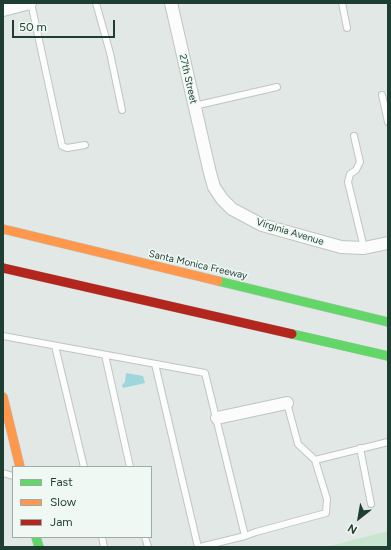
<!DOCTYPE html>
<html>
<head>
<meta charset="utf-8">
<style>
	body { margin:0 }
	#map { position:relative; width:391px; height:550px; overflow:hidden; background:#e2e8e5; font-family:Figtree,sans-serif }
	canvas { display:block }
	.frame { position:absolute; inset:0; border:4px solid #1e3d33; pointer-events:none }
	.legend { position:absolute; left:12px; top:466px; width:140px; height:72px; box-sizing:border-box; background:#eff8f3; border:1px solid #9bada6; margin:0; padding:5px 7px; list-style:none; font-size:12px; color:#1e3d33 }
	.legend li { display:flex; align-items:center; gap:8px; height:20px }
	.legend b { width:20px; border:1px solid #9bada6 }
	.north { position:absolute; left:339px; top:498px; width:40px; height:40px; -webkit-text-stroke:3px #eff8f3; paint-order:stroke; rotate:211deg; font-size:11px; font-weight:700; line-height:16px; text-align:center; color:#1e3d33 }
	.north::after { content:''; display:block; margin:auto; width:14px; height:18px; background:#1e3d33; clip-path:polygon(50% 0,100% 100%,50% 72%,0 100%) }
	.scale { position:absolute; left:12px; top:20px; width:103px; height:18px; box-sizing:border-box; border:2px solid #1e3d33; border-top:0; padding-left:5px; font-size:12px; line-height:14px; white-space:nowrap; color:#1e3d33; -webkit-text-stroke:3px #eff8f3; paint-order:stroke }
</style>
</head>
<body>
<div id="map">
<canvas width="391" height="550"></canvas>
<div class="frame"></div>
<ul class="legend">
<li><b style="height:5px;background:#63d668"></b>Fast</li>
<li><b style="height:5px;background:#ff974d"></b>Slow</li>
<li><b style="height:5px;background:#b3261e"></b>Jam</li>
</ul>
<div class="north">N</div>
<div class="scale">50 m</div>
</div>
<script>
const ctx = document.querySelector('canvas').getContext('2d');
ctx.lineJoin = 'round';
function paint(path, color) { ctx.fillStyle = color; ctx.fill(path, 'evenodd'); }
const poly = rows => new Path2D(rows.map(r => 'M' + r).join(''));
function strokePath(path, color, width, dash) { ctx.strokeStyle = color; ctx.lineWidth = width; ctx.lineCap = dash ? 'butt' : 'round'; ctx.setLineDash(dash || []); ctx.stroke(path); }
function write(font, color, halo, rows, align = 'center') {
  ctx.font = font + ' Figtree,sans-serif'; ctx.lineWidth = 3; ctx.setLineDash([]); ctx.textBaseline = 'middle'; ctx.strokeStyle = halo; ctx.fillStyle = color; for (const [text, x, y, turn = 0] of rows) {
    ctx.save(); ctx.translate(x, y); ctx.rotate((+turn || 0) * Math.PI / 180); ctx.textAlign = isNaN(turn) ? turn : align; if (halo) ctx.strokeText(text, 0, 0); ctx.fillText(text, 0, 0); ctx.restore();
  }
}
const green = poly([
	[388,531,388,547,327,547]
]);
const water = poly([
	[126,373,143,376,145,383,123,388,122,385,125,382]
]);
const lane = poly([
	[31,3,62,146,67,148,85,145],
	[96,3,110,53,122,110],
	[342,3,347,28],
	[382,95,388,122],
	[194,106,277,87],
	[354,136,360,162,356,170,350,174,348,182,364,248],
	[3,336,205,373,245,536],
	[55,346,84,467],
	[105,355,130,467],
	[155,364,198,547],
	[360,448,371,504],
	[315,460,388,442],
	[3,473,13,476],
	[102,537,104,547],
	[145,537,148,547],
	[200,547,245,536,256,532,326,513,327,499,315,460,298,444,287,403]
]);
const street = poly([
	[171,3,210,173,214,187,222,199,232,209,262,225,341,247,364,248,388,243],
	[3,10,30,3],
	[217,418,287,403]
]);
const fast = poly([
	[218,281,388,322],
	[292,334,388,356],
	[36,537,39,547]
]);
const slow = poly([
	[3,229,218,281],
	[3,397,20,467]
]);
const jam = poly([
	[3,268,292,334]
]);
const streetNames = [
	["27th Street",188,79,77],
	["Virginia Avenue",290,232,17],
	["Santa Monica Freeway",198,265,13]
];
paint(green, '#c9e4cf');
paint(water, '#9dd6dc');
strokePath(lane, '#bfc5c2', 8);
strokePath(street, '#bfc5c2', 14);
strokePath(fast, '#bbc4c0', 10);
strokePath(slow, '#bbc4c0', 10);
strokePath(jam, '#bbc4c0', 10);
strokePath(lane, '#fbfcfb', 6);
strokePath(street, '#fbfcfb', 12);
strokePath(fast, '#63d668', 9);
strokePath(slow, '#ff974d', 9);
strokePath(jam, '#b3261e', 9);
write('10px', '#1e3d33', '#eff8f3', streetNames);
</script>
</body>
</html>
